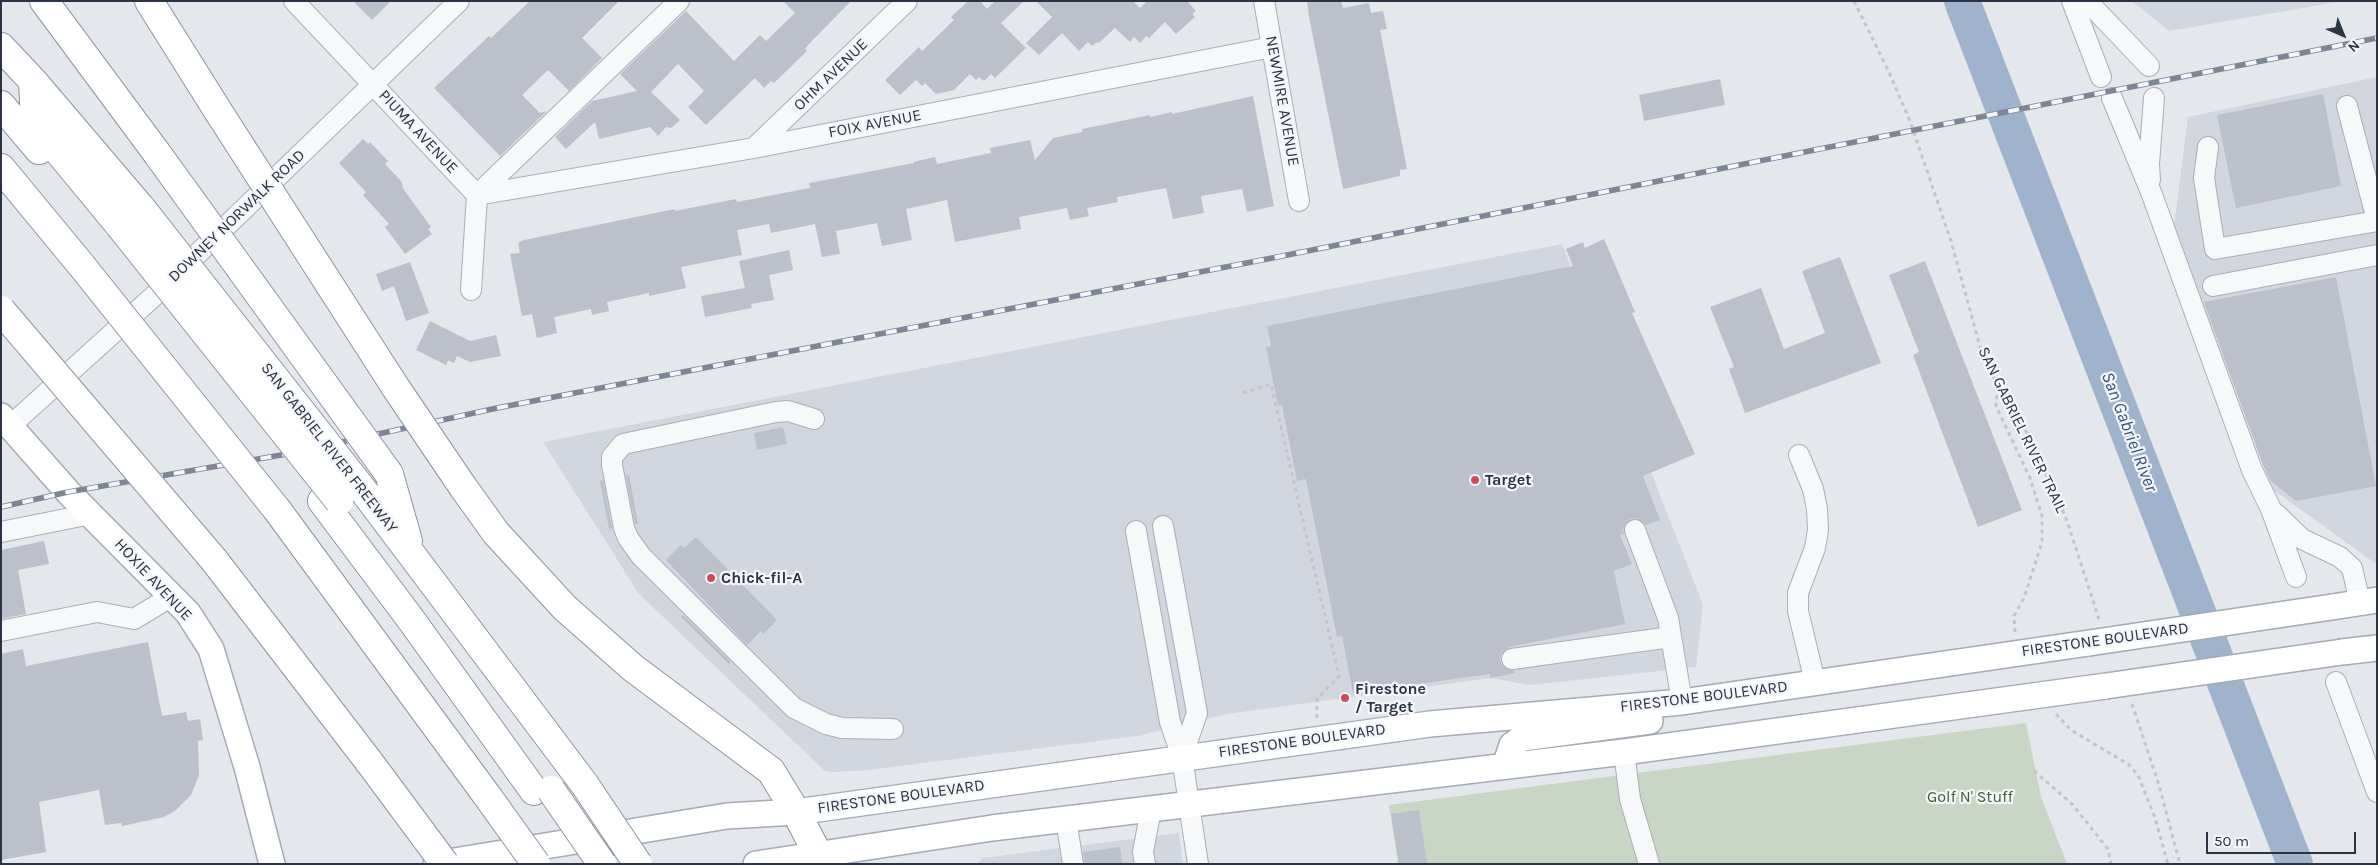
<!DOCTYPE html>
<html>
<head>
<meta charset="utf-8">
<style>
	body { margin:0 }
	#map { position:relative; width:2378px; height:865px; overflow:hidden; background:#e4e7ec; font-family:Karla,sans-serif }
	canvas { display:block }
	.frame { position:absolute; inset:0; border:2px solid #2b3445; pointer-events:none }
	.north { position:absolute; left:2318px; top:10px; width:50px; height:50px; -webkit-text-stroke:4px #f4f6f9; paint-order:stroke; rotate:136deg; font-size:14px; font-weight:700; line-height:20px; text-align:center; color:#2b3445 }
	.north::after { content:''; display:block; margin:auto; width:18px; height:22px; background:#2b3445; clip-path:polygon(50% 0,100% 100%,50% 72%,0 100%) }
	.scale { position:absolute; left:2206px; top:832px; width:150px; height:22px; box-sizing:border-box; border:2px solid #2b3445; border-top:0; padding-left:6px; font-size:15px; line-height:18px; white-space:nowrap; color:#2b3445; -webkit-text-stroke:4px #f4f6f9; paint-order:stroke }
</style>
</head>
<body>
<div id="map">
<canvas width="2378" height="865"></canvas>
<div class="frame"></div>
<div class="north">N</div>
<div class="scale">50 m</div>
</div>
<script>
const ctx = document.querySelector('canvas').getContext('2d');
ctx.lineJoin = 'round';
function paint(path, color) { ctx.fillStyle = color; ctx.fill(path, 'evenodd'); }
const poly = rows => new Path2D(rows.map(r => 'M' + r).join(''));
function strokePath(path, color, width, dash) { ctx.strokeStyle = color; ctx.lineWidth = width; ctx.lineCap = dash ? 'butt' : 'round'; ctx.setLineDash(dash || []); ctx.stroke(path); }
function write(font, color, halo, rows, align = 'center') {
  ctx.font = font + ' Karla,sans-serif'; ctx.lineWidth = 4.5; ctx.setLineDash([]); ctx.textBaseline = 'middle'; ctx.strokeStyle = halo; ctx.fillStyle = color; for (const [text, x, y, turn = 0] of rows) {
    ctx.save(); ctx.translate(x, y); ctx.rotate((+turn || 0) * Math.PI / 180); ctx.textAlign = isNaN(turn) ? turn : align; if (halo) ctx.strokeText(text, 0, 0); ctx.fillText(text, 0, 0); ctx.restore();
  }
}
const built = poly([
	[2132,1,2343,1,2169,31],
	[2377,77,2377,564,2376,564,2272,489,2174,226,2188,117],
	[1562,244,1703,605,1696,667,1530,685,1490,678,1227,714,1137,736,868,770,834,772,825,771,639,594,543,442],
	[1179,833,1183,864,977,864,983,858]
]);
const green = poly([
	[2026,723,2041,797,2067,864,1398,864,1389,805]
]);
const river = poly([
	[1962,1,2295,864]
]);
const building = poly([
	[353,1,391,1,372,20],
	[530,1,619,1,582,38,602,58,569,91,548,70,522,95,540,113,547,111,500,156,434,88,489,36,491,38],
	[783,1,851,1,808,45,805,49,807,51,774,83,771,81,764,88,755,78,706,125,688,107,704,91,678,64,651,92,680,120,671,128,666,127,658,136,650,127,599,139,595,122,566,149,555,137,592,101,637,91,620,74,686,11,734,61,760,35,766,41,795,13],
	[968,1,980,1,987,9,995,1,1024,1,1001,23,1026,48,995,78,991,74,984,81,979,77,976,80,970,74,954,90,936,94,925,83,922,86,916,80,900,95,885,80,919,47,922,51,954,20,951,17],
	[1036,1,1133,1,1140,8,1147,1,1187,1,1196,11,1192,14,1195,17,1176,34,1165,22,1149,38,1146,36,1140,43,1134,37,1130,42,1115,28,1099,43,1097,42,1092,46,1088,42,1079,51,1062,33,1039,55,1026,43,1052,17],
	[1307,1,1341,1,1343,8,1369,3,1371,13,1383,11,1387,29,1380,30,1407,169,1400,170,1400,176,1343,189,1309,17],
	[1720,79,1725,105,1644,121,1639,95],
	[2323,94,2341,186,2236,208,2217,115],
	[1253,96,1274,206,1247,212,1242,189,1201,196,1204,213,1173,219,1166,188,1117,197,1118,202,1087,208,1089,216,1070,220,1067,208,1019,217,1021,229,955,242,947,200,906,209,912,240,882,246,877,223,836,231,840,254,822,257,815,224,771,233,769,224,737,230,742,255,681,267,686,288,649,296,649,293,607,302,609,311,592,315,591,309,554,317,557,333,537,338,532,314,522,316,510,254,520,253,518,243,524,240,675,209,675,211,736,199,737,202,810,188,809,183,914,163,913,162,935,157,937,164,991,153,990,148,1030,140,1035,160,1053,138,1082,132,1082,129,1150,115,1150,117,1172,112,1172,114],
	[363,139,368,144,370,142,388,161,385,164,401,181,403,186,402,187,431,227,428,229,432,234,405,254,385,227,389,224,363,195,366,192,339,163],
	[1604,239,1635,312,1632,313,1695,454,1643,476,1660,520,1646,525,1637,518,1630,519,1623,528,1624,534,1620,535,1632,564,1614,571,1625,624,1509,647,1501,654,1500,661,1503,667,1514,671,1515,673,1490,678,1490,674,1353,693,1342,636,1337,637,1306,479,1297,481,1282,405,1278,405,1266,347,1271,346,1267,326,1573,266,1566,249,1583,242,1585,248],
	[789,250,793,270,769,275,774,300,751,304,752,308,705,317,701,296,745,288,739,261],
	[1840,257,1881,363,1745,413,1729,369,1734,367,1710,307,1761,288,1784,349,1825,333,1802,271],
	[1925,261,2022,510,1978,527,1913,355,1919,352,1889,275],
	[410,262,429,313,406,321,394,286,382,291,376,274],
	[2336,277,2376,486,2296,501,2271,481,2263,465,2204,302],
	[430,321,470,341,496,335,501,356,470,362,457,356,454,363,448,360,446,365,416,350],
	[783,427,787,444,757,450,754,433],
	[629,475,638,524,635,524,626,476],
	[603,480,612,528,609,529,600,481],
	[696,537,777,620,763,634,761,631,747,645,666,560,681,545,684,548],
	[44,541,49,564,18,570,26,614,1,619,1,550],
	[683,615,731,662,729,664,681,617],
	[148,642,162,716,186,712,188,721,200,719,203,740,198,741,199,775,191,795,175,811,164,817,122,826,121,823,105,825,99,790,39,802,46,852,1,860,1,654,23,649,26,666],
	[1419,810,1427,864,1399,864,1391,814],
	[1120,847,1122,864,1085,864,1083,852]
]);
const path = poly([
	[1854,1,1888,70,1910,121,1951,241,1982,354,1998,386,2020,418,2066,518,2099,619],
	[1998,387,1996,406,2030,478,2042,516,2042,542,2024,598,2014,616,2015,632],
	[1243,393,1271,384,1339,676,1317,699,1317,719],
	[2132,704,2159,785,2180,864],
	[2056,714,2071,730,2128,764,2138,775,2155,818,2168,864],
	[2034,771,2072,804,2108,849,2111,864]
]);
const minor = poly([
	[294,1,477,195,471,290],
	[1264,1,1299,201],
	[2072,1,2101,77],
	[2087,1,2149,66],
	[2112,98,2151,192,2252,470,2271,509,2296,577],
	[2347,106,2377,220],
	[2208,147,2204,178,2215,249,2377,221],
	[754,148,907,1],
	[2150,180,2149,164,2154,98],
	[477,195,754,148,1272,47],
	[477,195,679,1],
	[2213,286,2377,255],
	[814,419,788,411,776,412,623,444,612,457,612,465,624,528,628,538,641,556,794,708,826,724,842,728,893,729],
	[10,426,155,295,459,1],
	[1799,455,1813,489,1817,509,1818,530,1815,548,1798,593,1798,611,1815,682],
	[2276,514,2302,539,2340,557,2352,568,2360,603],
	[1163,526,1197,713,1182,757],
	[1635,530,1668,618,1682,702],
	[1136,531,1170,722,1182,757,1198,864],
	[1,532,91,514],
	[1,631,97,612,134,619,172,596],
	[1512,659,1671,637],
	[2336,682,2377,792],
	[1624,752,1630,799,1649,864],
	[1066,819,1073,864],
	[1145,864,1143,852,1151,809]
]);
const major = poly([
	[1,416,68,492,188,613,211,649,247,767,272,864],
	[2332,607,2377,600],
	[2342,652,2377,648],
	[1505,766,1512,745,1522,738,1650,721],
	[436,864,727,816,796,812,1430,724,1682,702,2089,643],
	[756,864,992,828,1624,752,2106,686]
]);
const highway = poly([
	[44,1,156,152],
	[149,1,218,111],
	[1,47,33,81,142,209],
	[33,81,35,123,120,226],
	[1,105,39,150],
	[1,168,82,266],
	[389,474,408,541],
	[463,487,496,533,565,608,633,668,771,771,796,812,823,864],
	[366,494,585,785],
	[322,501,412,621,534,791],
	[278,511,488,797],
	[214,560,370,763]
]);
const rail = poly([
	[1,507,68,492,287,454,497,408,1262,260,2377,38]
]);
const majorBridge = poly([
	[2089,643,2332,607],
	[2106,686,2342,652]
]);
const highwayBridge = poly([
	[218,111,396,388,463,487],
	[156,152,389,474],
	[142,209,366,494],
	[120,226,339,501],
	[82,266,278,511],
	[1,310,214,560],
	[370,763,445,864],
	[585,785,638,864],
	[551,790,602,864],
	[488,797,536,864]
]);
const markers = [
	[1475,480,5,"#d1495b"],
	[711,578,5,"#d1495b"],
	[1345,698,5,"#d1495b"]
];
const streetNames = [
	["OHM AVENUE",831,75,-44],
	["NEWMIRE AVENUE",1282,101,80],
	["FOIX AVENUE",875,124,-11],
	["PIUMA AVENUE",418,132,47],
	["DOWNEY NORWALK ROAD",237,216,-44],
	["SAN GABRIEL RIVER TRAIL",2022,430,64],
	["SAN GABRIEL RIVER FREEWAY",329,448,52],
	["HOXIE AVENUE",153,580,47],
	["FIRESTONE BOULEVARD",2105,640,-8],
	["FIRESTONE BOULEVARD",1704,697,-7],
	["FIRESTONE BOULEVARD",1302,741,-8],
	["FIRESTONE BOULEVARD",901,797,-8]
];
const poiNames = [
	["Target",1485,480],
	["Chick-fil-A",721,578],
	["Firestone",1355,689],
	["/ Target",1355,707]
];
const parkNames = [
	["Golf N' Stuff",1970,797]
];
const waterNames = [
	["San Gabriel River",2129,432,69]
];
paint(built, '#d2d6de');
paint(green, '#c9d6c5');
strokePath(river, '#9fb4cc', 36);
paint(building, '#bbc0ca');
strokePath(minor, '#a9aeb7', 22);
strokePath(major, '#a3abb8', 28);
strokePath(highway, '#8b94a3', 30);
strokePath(path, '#c2c5cb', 3, [4, 4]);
strokePath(minor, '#f7f8fa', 20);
strokePath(major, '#fff', 25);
strokePath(highway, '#fff', 28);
strokePath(rail, '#7d8696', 5.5);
strokePath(rail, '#f4f6f9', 4, [11]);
strokePath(majorBridge, '#a3abb8', 28, []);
strokePath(highwayBridge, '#8b94a3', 30, []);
strokePath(majorBridge, '#fff', 25);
strokePath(highwayBridge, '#fff', 28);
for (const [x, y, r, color] of markers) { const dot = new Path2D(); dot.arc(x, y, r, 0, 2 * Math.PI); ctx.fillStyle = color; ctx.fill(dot); strokePath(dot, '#f4f6f9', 2); }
write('16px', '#2b3445', '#f4f6f9', streetNames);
write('bold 16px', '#2b3445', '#f4f6f9', poiNames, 'left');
write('16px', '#3f6138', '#f4f6f9', parkNames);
write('italic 18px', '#34527a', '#f4f6f9', waterNames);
</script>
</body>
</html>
